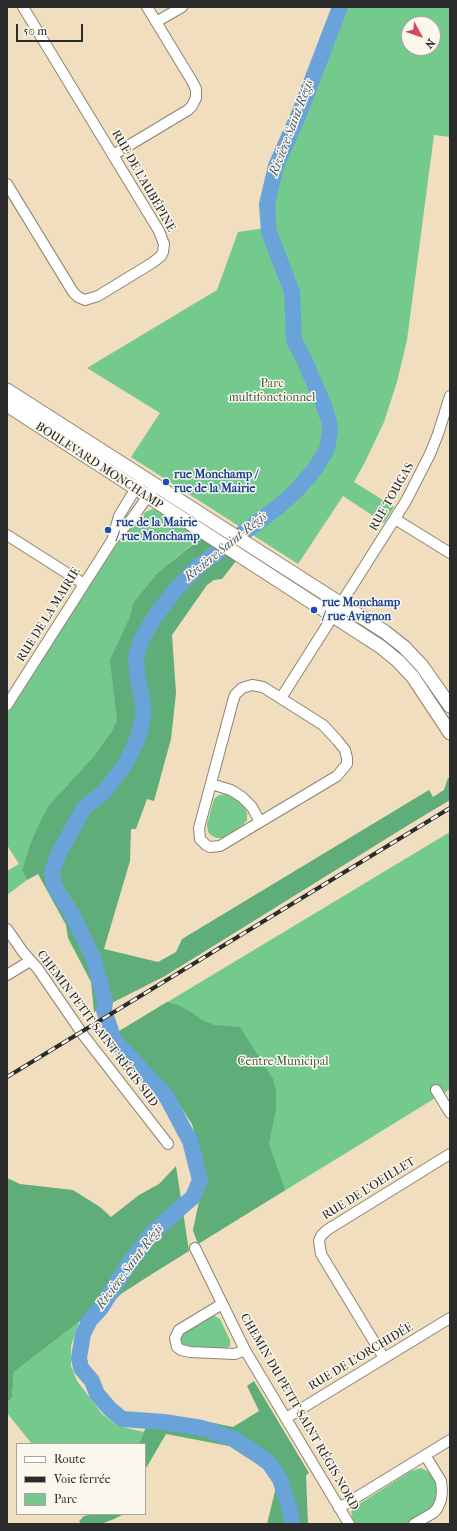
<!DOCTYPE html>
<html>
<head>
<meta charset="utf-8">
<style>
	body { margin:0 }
	#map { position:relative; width:457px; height:1531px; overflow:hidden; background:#f1debe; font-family:"IM FELL French Canon",serif }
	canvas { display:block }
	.frame { position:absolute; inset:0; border:8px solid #2b2b2b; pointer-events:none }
	.legend { position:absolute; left:16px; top:1443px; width:130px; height:72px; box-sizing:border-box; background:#fbf7ec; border:1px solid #a8a59f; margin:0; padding:5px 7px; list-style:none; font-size:12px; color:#2b2b2b }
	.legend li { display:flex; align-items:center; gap:8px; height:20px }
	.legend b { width:20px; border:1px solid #a8a59f }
	.north { position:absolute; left:401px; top:16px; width:40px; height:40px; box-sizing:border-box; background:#fbf7ec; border:1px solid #a8a59f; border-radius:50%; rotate:130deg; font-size:11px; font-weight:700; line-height:16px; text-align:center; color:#2b2b2b }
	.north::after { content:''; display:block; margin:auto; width:14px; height:18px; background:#d1495b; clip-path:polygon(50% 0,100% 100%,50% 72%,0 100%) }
	.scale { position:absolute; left:16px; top:24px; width:67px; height:18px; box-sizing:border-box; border:2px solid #2b2b2b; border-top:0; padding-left:5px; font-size:12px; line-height:14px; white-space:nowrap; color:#2b2b2b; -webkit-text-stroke:3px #fbf7ec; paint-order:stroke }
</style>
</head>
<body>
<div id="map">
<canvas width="457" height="1531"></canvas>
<div class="frame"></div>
<ul class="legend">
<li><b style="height:5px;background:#fff"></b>Route</li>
<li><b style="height:5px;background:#2b2b2b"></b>Voie ferrée</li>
<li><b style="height:11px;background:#74c98c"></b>Parc</li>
</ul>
<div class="north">N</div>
<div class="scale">50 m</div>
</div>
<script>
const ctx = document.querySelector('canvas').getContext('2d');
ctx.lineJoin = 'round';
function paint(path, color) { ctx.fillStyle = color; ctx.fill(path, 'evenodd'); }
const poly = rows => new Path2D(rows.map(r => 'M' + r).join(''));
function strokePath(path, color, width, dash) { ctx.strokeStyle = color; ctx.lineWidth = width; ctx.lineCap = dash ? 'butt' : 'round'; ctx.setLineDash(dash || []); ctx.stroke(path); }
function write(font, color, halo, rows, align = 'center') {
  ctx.font = font + ' "IM FELL French Canon",serif'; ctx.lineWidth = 3; ctx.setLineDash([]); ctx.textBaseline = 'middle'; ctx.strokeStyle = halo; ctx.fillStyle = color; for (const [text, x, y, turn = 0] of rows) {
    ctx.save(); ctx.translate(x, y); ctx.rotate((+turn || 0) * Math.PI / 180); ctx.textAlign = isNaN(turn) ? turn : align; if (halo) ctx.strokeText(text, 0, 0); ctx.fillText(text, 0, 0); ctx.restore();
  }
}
const green = poly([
	[346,7,450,7,450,137,434,135,407,340,397,382,384,422,365,462,354,482,394,507,384,523,343,496,298,564,131,457,160,413,87,368,217,290,238,232,273,227,273,195],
	[409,24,433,24,433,48,409,48],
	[153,509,156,510,200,538,157,573,133,603,129,619,116,703,117,720,111,732,93,757,60,793,22,871,27,880,7,895,7,871,19,864,7,845,7,713,120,539,138,518,141,519,145,512],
	[226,794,235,799,244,807,247,812,247,820,243,825,223,838,217,838,212,836,208,832,207,824,214,799,219,795],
	[450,832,450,1089,198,1244,193,1230,204,1179,200,1153,192,1124,173,1095,140,1062,123,1043,116,1033],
	[210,1316,215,1316,220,1319,230,1340,230,1346,223,1350,184,1347,181,1343,181,1338,182,1334],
	[79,1322,71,1346,71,1366,77,1381,103,1415,118,1426,144,1432,139,1444,32,1444,7,1413,7,1403,12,1398,14,1372],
	[421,1468,429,1472,436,1484,436,1501,430,1509,406,1524,354,1524,351,1512,356,1506,411,1471]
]);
const forest = poly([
	[201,538,236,561,222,579,214,580,207,585,172,635,176,693,171,739,154,801,147,799,136,829,131,829,130,861,104,949,158,962,176,952,182,939,429,790,433,797,444,790,448,778,450,778,450,800,410,824,165,976,94,1012,91,982,68,938,66,925,38,874,27,880,22,871,30,845,40,822,48,807,60,793,93,757,111,732,117,720,110,660,129,619,133,603,157,573],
	[167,1002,178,1005,191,1012,202,1020,214,1025,240,1027,273,1079,276,1091,276,1109,269,1144,285,1190,198,1244,193,1230,204,1179,200,1153,192,1124,173,1095,140,1062,123,1043,116,1033],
	[176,1166,189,1251,152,1274,121,1294,108,1307,79,1322,14,1372,12,1398,7,1403,7,1178,20,1184,73,1190,100,1207,111,1217,139,1195,159,1184],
	[254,1381,309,1473,306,1475,308,1524,267,1524,276,1487,263,1468,229,1446,166,1434,145,1470,145,1444,139,1444,150,1417,195,1419,233,1427,259,1411,247,1386],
	[94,1514,124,1514,114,1519,101,1524,81,1524,79,1521,84,1516]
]);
const river = poly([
	[291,1524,291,1513,280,1479,269,1463,254,1452,234,1439,202,1428,164,1422,122,1419,110,1409,97,1394,92,1381,81,1368,79,1358,83,1334,90,1320,101,1308,130,1262,154,1231,193,1197,200,1180,190,1141,166,1096,114,1040,104,1010,105,1001,93,957,72,914,59,894,54,885,52,871,59,853,84,808,104,792,126,763,138,738,144,713,142,698,138,680,136,658,141,640,156,615,176,589,200,565,278,507,296,491,315,469,327,449,330,431,329,421,324,406,304,359,294,340,292,292,269,232,267,204,276,166,299,114,340,7]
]);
const minor = poly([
	[156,22,182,7],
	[113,155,188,110,192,106,196,98,196,89,192,81,147,7],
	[7,184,73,292,78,297,85,300,98,296,152,263,161,256,163,252,164,244,159,231,23,7],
	[395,519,450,553],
	[7,535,84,584],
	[113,537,119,516,139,483],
	[252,685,263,687,323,725,337,740,345,750,347,758,347,764,337,776,260,822,220,846,210,847,206,845,200,839,199,828,233,701,235,695,242,688,252,685],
	[281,698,406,501,430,454,438,434,450,396],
	[7,705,113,539,131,520,152,490],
	[211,784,231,790,242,797,252,807,260,822],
	[7,929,23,952,38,969,84,1036,168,1144],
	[7,975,30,961],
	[436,1090,450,1113],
	[195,1248,245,1350,349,1524],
	[222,1304,179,1330,175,1338,177,1347,181,1350,190,1352,235,1354,245,1350],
	[384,1358,321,1254,319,1241,321,1236,327,1230,450,1154],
	[286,1418,450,1318],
	[339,1508,450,1440],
	[414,1524,433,1513,437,1509,441,1500,442,1491,441,1481,425,1455]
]);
const tertiary = poly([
	[7,390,385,632,404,647,422,666,450,706],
	[7,405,381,647,398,661,413,677,450,733]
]);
const rail = poly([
	[7,1077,450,808]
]);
const markers = [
	[166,482,4,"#1a4fb4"],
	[108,530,4,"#1a4fb4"],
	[314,610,4,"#1a4fb4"]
];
const streetNames = [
	["RUE DE L'AUBÉPINE",143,181,60],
	["BOULEVARD MONCHAMP",99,466,33],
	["RUE TOUGAS",392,497,-60],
	["RUE DE LA MAIRIE",49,615,-58],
	["CHEMIN PETIT-SAINT-RÉGIS SUD",97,1029,53],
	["RUE DE L'OEILLET",369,1189,-32],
	["RUE DE L'ORCHIDÉE",361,1357,-31],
	["CHEMIN DU PETIT-SAINT-RÉGIS NORD",299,1412,60]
];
const parkNames = [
	["Parc",272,384],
	["multifonctionnel",272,398],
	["Centre Municipal",283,1062]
];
const transitNames = [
	["rue Monchamp /",174,475],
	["rue de la Mairie",174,489],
	["rue de la Mairie",116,523],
	["/ rue Monchamp",116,537],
	["rue Monchamp",322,603],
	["/ rue Avignon",322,617]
];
const waterNames = [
	["Rivière Saint-Régis",292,128,-69],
	["Rivière Saint-Régis",226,547,-39],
	["Rivière Saint-Régis",130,1267,-53]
];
paint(green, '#74c98c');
paint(forest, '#5fad78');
strokePath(river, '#6aa3d9', 16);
strokePath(minor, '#8e8474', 12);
strokePath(tertiary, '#8e8474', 15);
strokePath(minor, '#fff', 10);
strokePath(tertiary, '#fff', 13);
strokePath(rail, '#2b2b2b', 4);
strokePath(rail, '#fbf7ec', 2.5, [8]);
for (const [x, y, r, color] of markers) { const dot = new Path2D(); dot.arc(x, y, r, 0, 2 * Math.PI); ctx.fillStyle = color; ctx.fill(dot); strokePath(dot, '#fbf7ec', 1.5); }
write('12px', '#2b2b2b', '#fbf7ec', streetNames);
write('12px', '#415a48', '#fbf7ec', parkNames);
write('bold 12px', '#164399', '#fbf7ec', transitNames, 'left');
write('italic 13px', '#445b71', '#fbf7ec', waterNames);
</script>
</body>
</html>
